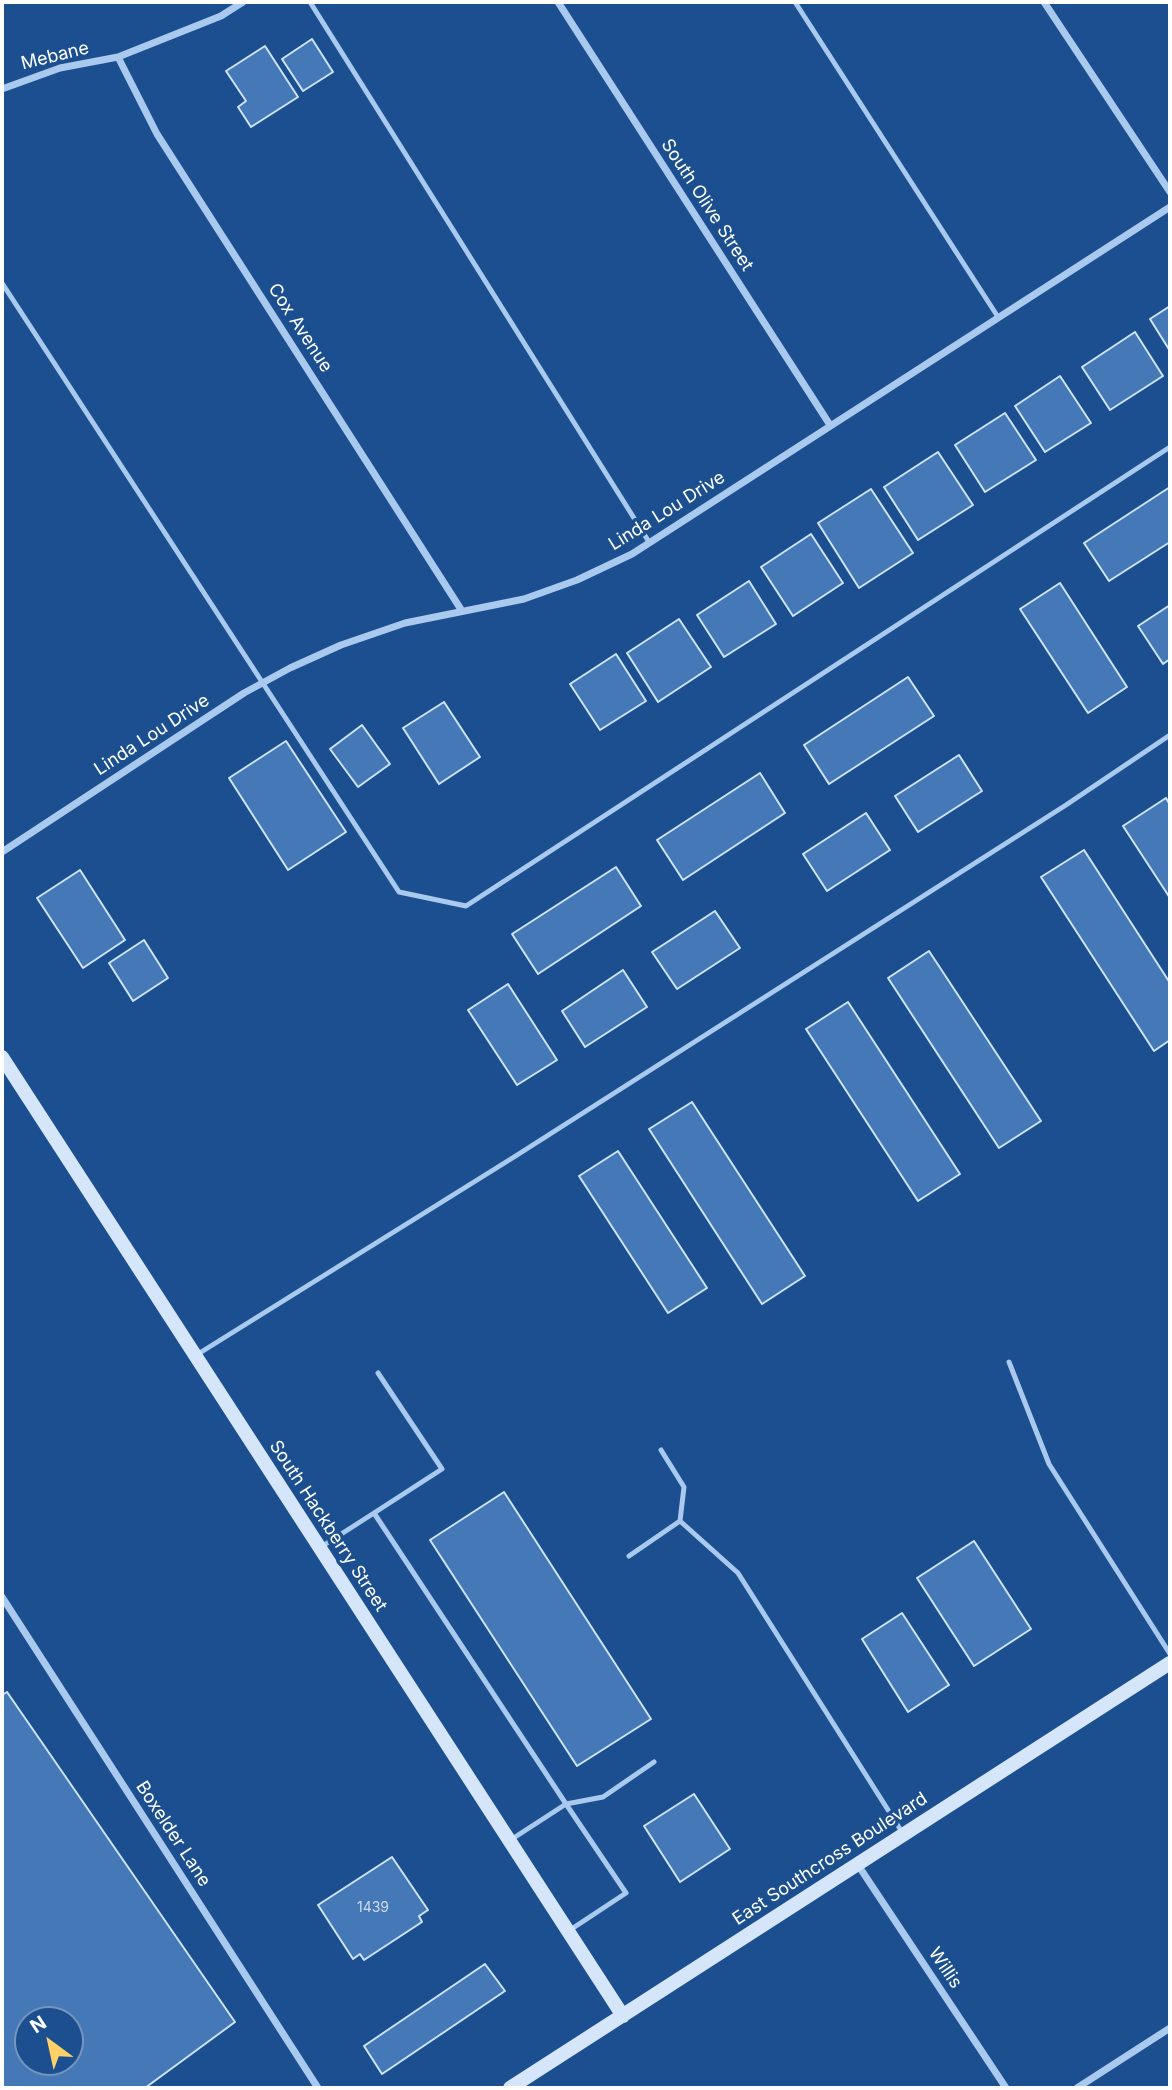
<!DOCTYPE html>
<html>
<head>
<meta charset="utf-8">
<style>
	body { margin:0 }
	#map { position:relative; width:1172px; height:2090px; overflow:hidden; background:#1b4f8f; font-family:Inter,sans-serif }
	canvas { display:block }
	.frame { position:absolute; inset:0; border:4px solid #fff; pointer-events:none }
	.north { position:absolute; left:14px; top:2006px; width:70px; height:70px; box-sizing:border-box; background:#1b4f8f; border:2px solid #7695bc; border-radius:50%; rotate:327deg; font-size:19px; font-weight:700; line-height:28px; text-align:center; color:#fff }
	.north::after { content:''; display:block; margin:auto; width:24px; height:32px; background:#ffd166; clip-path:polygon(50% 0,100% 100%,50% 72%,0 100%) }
</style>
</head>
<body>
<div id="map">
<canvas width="1172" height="2090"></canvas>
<div class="frame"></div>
<div class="north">N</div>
</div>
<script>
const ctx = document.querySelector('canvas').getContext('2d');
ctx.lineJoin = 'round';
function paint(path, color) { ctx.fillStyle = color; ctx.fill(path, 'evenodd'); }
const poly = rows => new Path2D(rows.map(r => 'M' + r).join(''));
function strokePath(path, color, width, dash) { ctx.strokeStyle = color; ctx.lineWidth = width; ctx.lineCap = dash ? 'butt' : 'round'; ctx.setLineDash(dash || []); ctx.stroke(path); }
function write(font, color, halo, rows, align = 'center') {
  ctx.font = font + ' Inter,sans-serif'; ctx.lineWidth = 7; ctx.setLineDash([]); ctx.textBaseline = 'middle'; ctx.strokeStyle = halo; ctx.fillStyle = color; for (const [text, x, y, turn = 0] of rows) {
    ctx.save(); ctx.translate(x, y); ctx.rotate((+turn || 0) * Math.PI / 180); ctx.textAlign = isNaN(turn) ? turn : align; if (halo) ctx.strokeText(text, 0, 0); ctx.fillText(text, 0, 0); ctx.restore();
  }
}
const building = poly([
	[312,39,333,72,303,91,282,59,312,39],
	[265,46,298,97,251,127,238,107,246,101,226,71,265,46],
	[1170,306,1170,351,1150,319,1170,306],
	[1135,332,1163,376,1110,410,1082,367,1135,332],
	[1060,376,1091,423,1045,452,1015,406,1060,376],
	[1005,413,1036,460,985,492,955,445,1005,413],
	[938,452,973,505,918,540,884,487,938,452],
	[1170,487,1170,542,1109,581,1084,543,1170,487],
	[871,489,913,553,859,588,818,523,871,489],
	[811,534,843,583,793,616,761,567,811,534],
	[749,581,776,624,724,657,697,615,749,581],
	[1060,583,1127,687,1088,713,1020,609,1060,583],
	[1170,605,1170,659,1163,664,1138,626,1170,605],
	[679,619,711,667,658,702,627,653,679,619],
	[616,654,646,701,600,730,570,684,616,654],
	[908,677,934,716,829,784,804,745,908,677],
	[444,702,480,757,439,784,403,728,444,702],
	[362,725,390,764,358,787,330,749,362,725],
	[286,741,346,832,288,870,229,778,286,741],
	[959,755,982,791,918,832,895,796,959,755],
	[760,773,785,813,683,880,657,840,760,773],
	[1166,798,1170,805,1170,898,1123,826,1166,798],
	[866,813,890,850,827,891,803,854,866,813],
	[1084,850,1170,983,1170,1040,1154,1051,1041,877,1084,850],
	[616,867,641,906,538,974,512,934,616,867],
	[80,870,125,940,83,968,37,898,80,870],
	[715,911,740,948,677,989,652,952,715,911],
	[144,940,168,978,133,1001,109,963,144,940],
	[929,951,1041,1121,999,1148,888,978,929,951],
	[623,970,647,1007,585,1047,562,1011,623,970],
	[508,984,557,1060,517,1085,468,1010,508,984],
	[848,1002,960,1174,918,1201,806,1029,848,1002],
	[692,1102,805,1276,762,1304,649,1129,692,1102],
	[618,1151,707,1288,668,1313,579,1176,618,1151],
	[504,1492,651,1719,577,1766,430,1540,504,1492],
	[974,1541,1031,1629,974,1666,917,1578,974,1541],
	[902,1613,949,1685,908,1712,862,1639,902,1613],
	[7,1692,235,2022,145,2088,2,2088,2,1695,7,1692],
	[28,2020,70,2020,70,2062,28,2062,28,2020],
	[694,1794,730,1849,680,1882,644,1826,694,1794],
	[392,1857,428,1910,419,1916,422,1922,364,1960,360,1954,353,1959,318,1905,392,1857],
	[485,1964,505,1991,382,2074,364,2046,485,1964]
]);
const lane = poly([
	[310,2,649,542],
	[795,2,998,317],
	[2,283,399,892,466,906,1170,447],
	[198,1354,514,1157,1066,805,1170,735],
	[1009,1362,1049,1464,1170,1654],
	[661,1450,684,1487,680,1521,738,1573,902,1832],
	[374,1513,442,1469,378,1373],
	[321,1547,374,1513,566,1804,603,1797,654,1762],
	[629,1556,680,1521],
	[512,1839,566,1804,626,1893,570,1930]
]);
const street = poly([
	[558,2,830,425],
	[1044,2,1170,192],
	[118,57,157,134,462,611],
	[2,89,60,68,118,57,221,16,243,2],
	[2,852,244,693,290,668,341,645,405,623,524,599,577,580,632,554,1170,207],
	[2,1597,318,2088],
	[858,1865,1006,2088],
	[1077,2088,1170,2028]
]);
const secondary = poly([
	[2,1057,623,2016],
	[510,2088,1170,1663]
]);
const numberNames = [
	["1439",373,1908]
];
const streetNames = [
	["Mebane",55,56,-14],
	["South Olive Street",707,205,57],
	["Cox Avenue",300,328,57],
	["Linda Lou Drive",667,511,-32],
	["Linda Lou Drive",152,735,-33],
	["South Hackberry Street",328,1526,57],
	["Boxelder Lane",173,1834,57],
	["East Southcross Boulevard",830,1859,-33],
	["Willis",945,1968,56]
];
paint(building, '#4478b7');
strokePath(building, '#cfe3fa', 2);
strokePath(lane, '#a9c9ee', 5);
strokePath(street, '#a9c9ee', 7);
strokePath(secondary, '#d6e6fa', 14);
write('14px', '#d0dded', null, numberNames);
write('18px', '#fff', '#1b4f8f', streetNames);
</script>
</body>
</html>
